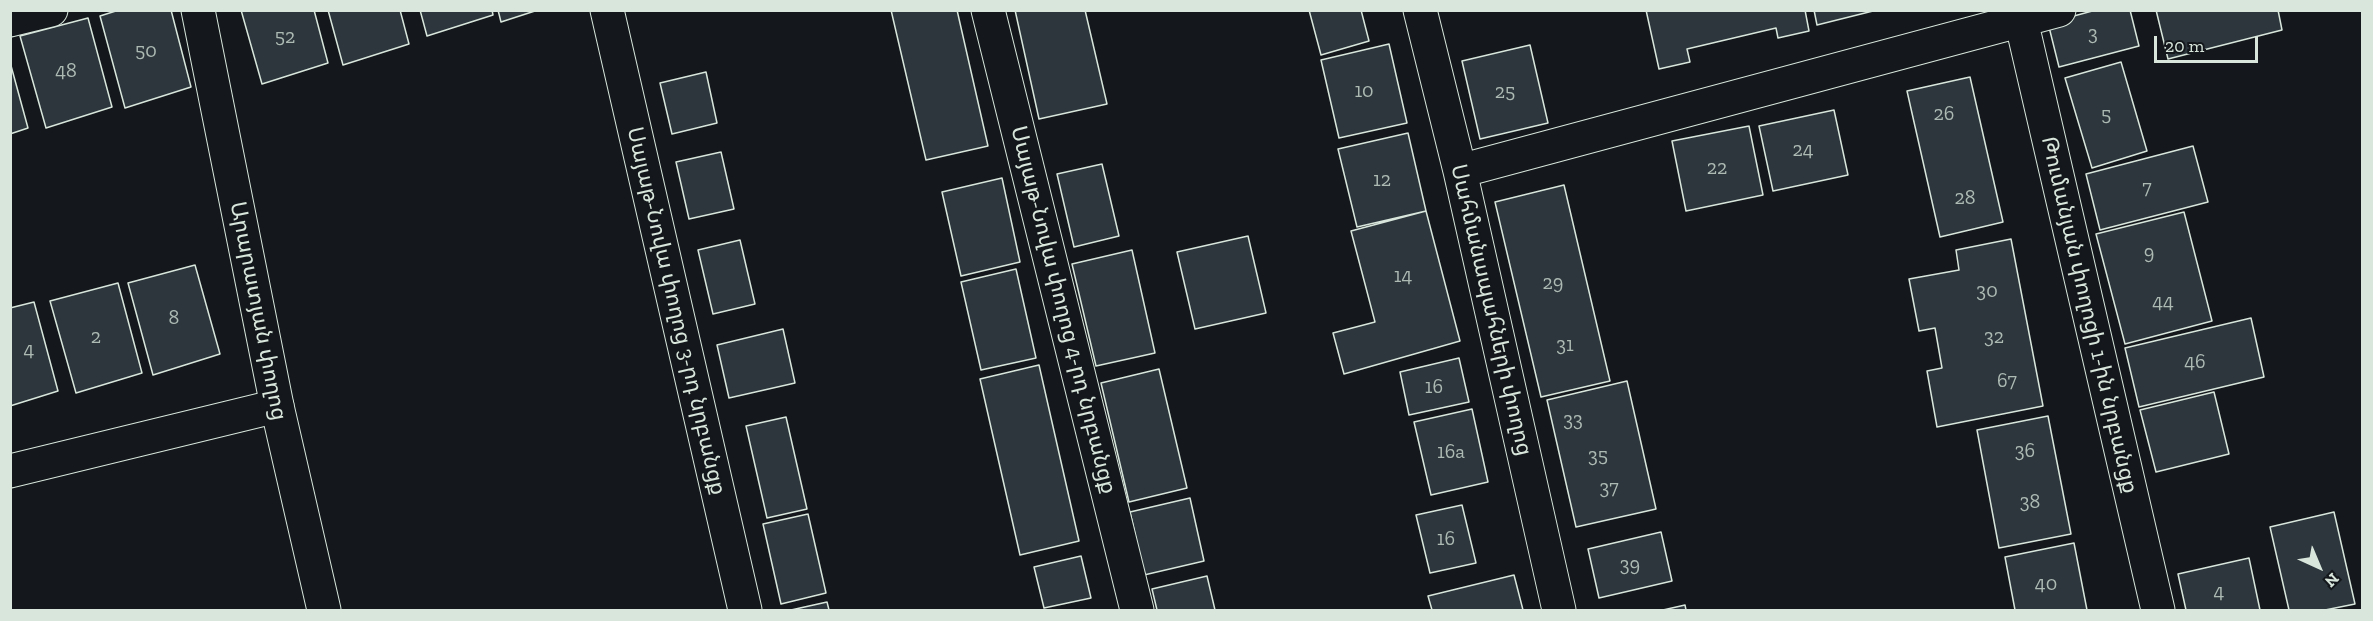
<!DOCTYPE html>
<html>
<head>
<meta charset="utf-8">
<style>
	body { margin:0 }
	#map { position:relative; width:2373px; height:621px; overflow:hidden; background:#14181c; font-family:"Zilla Slab",serif }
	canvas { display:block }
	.frame { position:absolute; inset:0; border:12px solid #d8e6dc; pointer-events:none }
	.north { position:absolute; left:2289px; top:537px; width:60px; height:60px; -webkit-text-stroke:4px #14181c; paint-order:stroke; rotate:136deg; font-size:16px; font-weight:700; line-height:24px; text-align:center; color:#d8e6dc }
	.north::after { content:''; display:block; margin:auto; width:21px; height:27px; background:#d8e6dc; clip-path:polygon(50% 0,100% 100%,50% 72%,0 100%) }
	.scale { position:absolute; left:2154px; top:36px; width:104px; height:27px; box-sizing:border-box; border:3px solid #d8e6dc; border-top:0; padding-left:8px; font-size:18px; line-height:21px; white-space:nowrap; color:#d8e6dc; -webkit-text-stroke:4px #14181c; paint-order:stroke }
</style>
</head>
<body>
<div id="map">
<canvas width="2373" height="621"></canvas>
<div class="frame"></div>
<div class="north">N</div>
<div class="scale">20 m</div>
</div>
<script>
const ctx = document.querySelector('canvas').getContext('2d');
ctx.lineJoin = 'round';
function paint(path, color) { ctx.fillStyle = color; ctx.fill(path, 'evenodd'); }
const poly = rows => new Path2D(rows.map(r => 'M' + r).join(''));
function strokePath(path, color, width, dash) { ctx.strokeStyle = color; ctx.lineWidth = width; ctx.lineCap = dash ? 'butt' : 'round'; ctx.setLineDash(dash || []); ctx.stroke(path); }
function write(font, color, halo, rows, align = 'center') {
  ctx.font = font + ' "Zilla Slab","Noto Sans Armenian",serif'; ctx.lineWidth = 4.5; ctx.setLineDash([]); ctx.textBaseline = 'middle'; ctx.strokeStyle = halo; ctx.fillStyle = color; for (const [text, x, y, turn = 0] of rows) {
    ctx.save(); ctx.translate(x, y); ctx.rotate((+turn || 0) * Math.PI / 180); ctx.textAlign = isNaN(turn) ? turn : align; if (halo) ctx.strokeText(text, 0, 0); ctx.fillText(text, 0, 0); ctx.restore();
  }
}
const building = poly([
	[119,10,171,10,191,87,125,108,100,16,119,10],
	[241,10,314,10,328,63,262,84,241,10],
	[328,10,400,10,409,44,343,65,328,10],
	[420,10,492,10,493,15,427,36,420,10],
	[498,10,538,10,501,22,498,10],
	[891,10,957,10,988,146,926,160,891,10],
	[1015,10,1085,10,1107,104,1039,119,1015,10],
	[1309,10,1361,10,1369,41,1321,55,1309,10],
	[1646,10,1805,10,1809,31,1778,38,1776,28,1687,49,1690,62,1659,69,1646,10],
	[1814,10,1877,10,1817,25,1814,10],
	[2096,10,2130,10,2139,46,2059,67,2048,23,2096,10],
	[2156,10,2278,10,2282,30,2168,59,2156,10],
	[88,18,112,107,46,128,20,36,88,18],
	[1389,44,1407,123,1339,138,1321,60,1389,44],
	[1530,45,1548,123,1480,139,1462,61,1530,45],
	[10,62,28,128,10,134,10,62],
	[2121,62,2147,151,2092,168,2065,78,2121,62],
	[706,72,717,123,672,134,660,83,706,72],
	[1970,77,2003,222,1940,237,1907,91,1970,77],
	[1834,110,1848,175,1773,191,1759,126,1834,110],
	[1749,126,1763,195,1686,211,1672,141,1749,126],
	[1408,133,1426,211,1357,227,1338,149,1408,133],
	[2193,146,2208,202,2100,230,2086,174,2193,146],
	[721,152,734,209,689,219,676,162,721,152],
	[1102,164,1119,236,1074,247,1057,174,1102,164],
	[1002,178,1020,262,961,276,942,192,1002,178],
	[1564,185,1610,381,1541,397,1495,202,1564,185],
	[1426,211,1460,341,1344,374,1333,333,1375,322,1351,231,1426,211],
	[2184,212,2212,321,2125,344,2096,234,2184,212],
	[1248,236,1266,313,1195,329,1177,252,1248,236],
	[2011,239,2043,406,1937,427,1927,371,1942,368,1935,328,1919,331,1909,279,1959,270,1956,250,2011,239],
	[740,240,755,304,713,314,698,250,740,240],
	[1132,250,1155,353,1096,366,1072,264,1132,250],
	[195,265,220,354,153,375,128,283,195,265],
	[1016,269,1036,358,981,370,961,282,1016,269],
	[118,283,142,373,76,393,50,301,118,283],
	[34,302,58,391,10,406,10,308,34,302],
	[2251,318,2264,377,2139,407,2125,348,2251,318],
	[783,329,795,383,729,398,717,345,783,329],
	[1459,358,1469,402,1409,415,1400,372,1459,358],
	[1039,365,1079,541,1020,555,980,379,1039,365],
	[1159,369,1187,488,1129,502,1101,383,1159,369],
	[1627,381,1656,509,1576,527,1547,400,1627,381],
	[2214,392,2229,454,2156,472,2140,410,2214,392],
	[1472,409,1488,482,1431,495,1414,422,1472,409],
	[2048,416,2071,534,1999,548,1977,430,2048,416],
	[786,417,807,509,767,518,746,426,786,417],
	[1190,498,1204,561,1144,575,1130,512,1190,498],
	[1462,505,1476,563,1430,573,1416,515,1462,505],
	[2334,512,2355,604,2325,610,2289,610,2270,527,2334,512],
	[808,514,826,593,781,604,763,524,808,514],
	[1661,532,1672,581,1599,598,1588,549,1661,532],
	[2074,543,2087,610,2015,610,2005,557,2074,543],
	[1081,556,1091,598,1044,608,1034,567,1081,556],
	[2249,558,2260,610,2186,610,2178,574,2249,558],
	[1514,575,1523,610,1432,610,1428,596,1514,575],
	[1207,576,1215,610,1157,610,1152,589,1207,576],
	[827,602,829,610,791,610,827,602],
	[1685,605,1686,610,1663,610,1685,605]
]);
const minor = poly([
	[607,10,745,610],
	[988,10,1137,610],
	[1420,10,1460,171,1559,610],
	[10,20,51,10],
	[2021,20,2158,610],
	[1460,171,2059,10],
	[10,471,277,406]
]);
const major = poly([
	[198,10,277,406,324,610]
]);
const numberNames = [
	["3",2093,34],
	["52",285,37],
	["50",146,51],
	["48",66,71],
	["10",1364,91],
	["25",1505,92],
	["26",1944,114],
	["5",2106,115],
	["24",1803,150],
	["22",1717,168],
	["12",1382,180],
	["7",2147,188],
	["28",1965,198],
	["9",2149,253],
	["14",1403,276],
	["29",1553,283],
	["30",1987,291],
	["44",2163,302],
	["8",174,318],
	["2",96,337],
	["32",1994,337],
	["31",1565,345],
	["4",29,350],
	["46",2195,362],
	["67",2007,381],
	["16",1434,387],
	["33",1573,420],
	["36",2025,451],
	["16a",1451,452],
	["35",1598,456],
	["37",1609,488],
	["38",2030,502],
	["16",1446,539],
	["39",1630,565],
	["40",2046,584],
	["4",2219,592]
];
const streetNames = [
	["Սայաթ-Նովա փողոց 4-րդ նրբանցք",1063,310,76],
	["Սահմանապահների փողոց",1491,310,77],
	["Արարատյան փողոց",258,311,79],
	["Սայաթ-Նովա փողոց 3-րդ նրբանցք",676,311,77],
	["Թումանյան փողոցի 1-ին նրբանցք",2089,315,77]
];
paint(building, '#2c363c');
strokePath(building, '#d8e6dc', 1.5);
strokePath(minor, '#d8e6dc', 35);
strokePath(major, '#d8e6dc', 35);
strokePath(minor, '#14181c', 33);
strokePath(major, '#14181c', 33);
write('20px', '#adbab4', null, numberNames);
write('22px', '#d8e6dc', '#14181c', streetNames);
</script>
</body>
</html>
